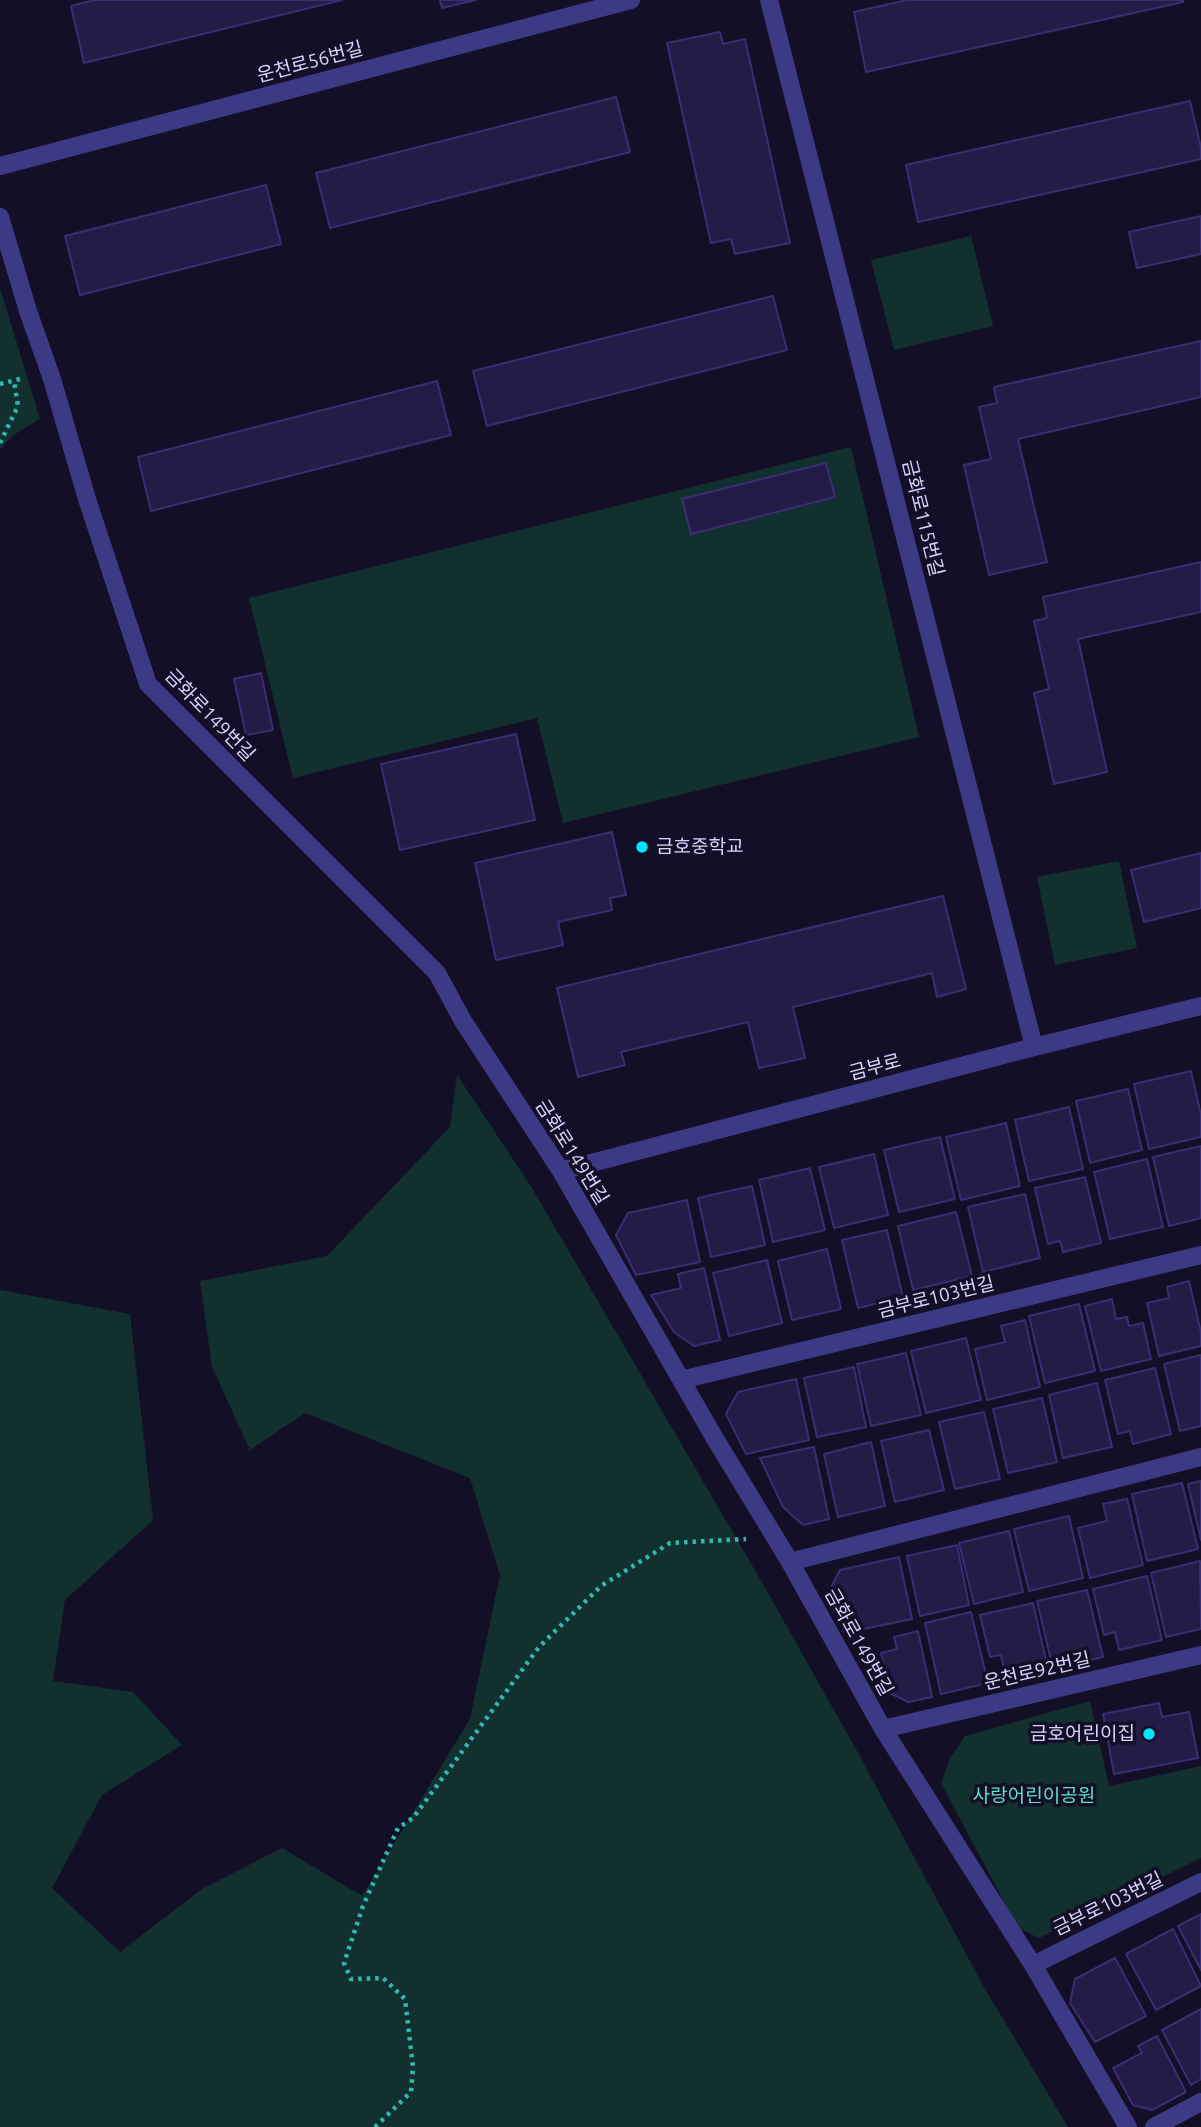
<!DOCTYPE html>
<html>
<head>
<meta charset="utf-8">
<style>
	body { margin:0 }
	canvas { display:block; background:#130f26 }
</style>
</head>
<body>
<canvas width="1201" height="2127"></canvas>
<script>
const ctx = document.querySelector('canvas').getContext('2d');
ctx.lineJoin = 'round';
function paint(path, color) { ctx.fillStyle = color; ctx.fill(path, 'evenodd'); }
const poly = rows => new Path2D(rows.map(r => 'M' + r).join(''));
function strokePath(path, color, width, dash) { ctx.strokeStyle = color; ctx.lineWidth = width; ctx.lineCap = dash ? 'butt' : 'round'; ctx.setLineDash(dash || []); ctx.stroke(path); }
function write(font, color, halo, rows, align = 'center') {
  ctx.font = font + ' Ubuntu,"Noto Sans KR",sans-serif'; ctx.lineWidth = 7; ctx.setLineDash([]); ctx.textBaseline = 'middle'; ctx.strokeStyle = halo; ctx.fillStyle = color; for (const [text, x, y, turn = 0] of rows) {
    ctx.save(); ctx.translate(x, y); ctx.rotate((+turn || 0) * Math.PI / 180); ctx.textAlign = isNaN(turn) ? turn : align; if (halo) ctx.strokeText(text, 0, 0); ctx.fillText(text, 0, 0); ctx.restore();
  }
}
const green = poly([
	[971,236,993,326,894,350,871,260],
	[0,288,40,419,12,436,0,450],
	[851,447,919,737,563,823,537,718,293,778,249,598],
	[1119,861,1137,948,1055,965,1037,877],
	[457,1075,532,1188,760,1579,857,1751,985,1989,1068,2127,0,2127,0,1290,130,1314,153,1520,65,1600,53,1681,133,1692,182,1745,102,1795,52,1888,120,1952,202,1889,282,1848,362,1896,470,1719,500,1575,470,1478,305,1413,250,1450,212,1367,200,1281,327,1256,450,1127],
	[1090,1701,1109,1786,1201,1766,1201,1858,1039,1938,1018,1928,941,1783,950,1758,965,1736]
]);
const building = poly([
	[95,0,342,0,84,63,71,6,95,0],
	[440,0,476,0,442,8,440,0],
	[907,0,1183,0,1183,2,866,72,854,12,907,0],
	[720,32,723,44,745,39,790,243,735,254,731,239,711,243,667,43,720,32],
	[616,97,630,152,330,228,316,173,616,97],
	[1190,101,1201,148,1201,159,918,222,906,165,1190,101],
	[266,185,281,244,80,295,65,236,266,185],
	[1201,216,1201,254,1137,268,1129,232,1201,216],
	[773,296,787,350,487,426,473,371,773,296],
	[1201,341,1201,397,1018,439,1047,562,989,575,964,465,991,459,979,407,997,403,994,387,1201,341],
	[437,381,451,435,151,511,138,457,437,381],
	[826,463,835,497,691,534,682,499,826,463],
	[1201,562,1201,612,1078,639,1107,772,1054,784,1034,693,1049,689,1034,621,1047,618,1043,597,1201,562],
	[261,673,273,730,246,735,234,679,261,673],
	[516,734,535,820,400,850,381,764,516,734],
	[612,832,626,895,610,898,612,910,558,922,563,945,496,960,475,863,612,832],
	[1201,853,1201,908,1144,922,1131,870,1201,853],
	[943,896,966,989,937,997,932,973,793,1007,805,1058,759,1068,748,1022,621,1052,625,1065,578,1077,557,988,943,896],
	[1191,1071,1201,1115,1201,1137,1149,1149,1134,1084,1191,1071],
	[1128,1089,1142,1150,1090,1163,1076,1101,1128,1089],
	[1069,1107,1083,1169,1029,1181,1015,1120,1069,1107],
	[1006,1123,1020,1186,961,1200,946,1137,1006,1123],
	[940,1137,955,1199,899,1212,884,1150,940,1137],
	[1201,1146,1201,1218,1169,1226,1153,1157,1201,1146],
	[874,1154,888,1215,834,1228,819,1167,874,1154],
	[1147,1159,1163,1227,1110,1239,1094,1172,1147,1159],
	[810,1168,825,1230,773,1242,759,1180,810,1168],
	[1085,1177,1101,1243,1063,1252,1060,1241,1048,1244,1035,1188,1085,1177],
	[752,1186,765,1245,711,1257,698,1198,752,1186],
	[1025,1194,1040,1258,983,1272,968,1207,1025,1194],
	[687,1200,700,1262,636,1275,616,1235,628,1213,687,1200],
	[956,1212,972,1276,913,1290,898,1226,956,1212],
	[887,1230,903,1297,858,1308,842,1240,887,1230],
	[827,1249,841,1309,792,1320,778,1261,827,1249],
	[767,1260,782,1323,729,1336,713,1273,767,1260],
	[704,1268,720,1340,694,1346,674,1332,651,1295,681,1288,678,1274,704,1268],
	[1189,1281,1201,1332,1201,1346,1159,1356,1147,1303,1169,1298,1167,1287,1189,1281],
	[1112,1299,1116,1319,1127,1317,1129,1326,1143,1323,1151,1359,1101,1371,1085,1306,1112,1299],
	[1079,1304,1095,1371,1045,1383,1029,1316,1079,1304],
	[1025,1320,1040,1387,987,1400,975,1349,1005,1342,1001,1326,1025,1320],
	[966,1338,981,1400,926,1413,911,1351,966,1338],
	[906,1353,921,1415,871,1426,857,1364,906,1353],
	[1201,1355,1201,1426,1180,1431,1164,1364,1201,1355],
	[854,1367,866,1427,817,1437,804,1378,854,1367],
	[1155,1368,1171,1434,1133,1444,1130,1431,1118,1434,1105,1380,1155,1368],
	[796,1379,809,1440,746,1454,726,1414,738,1392,796,1379],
	[1097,1383,1112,1447,1063,1458,1049,1395,1097,1383],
	[1042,1398,1057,1462,1008,1473,993,1409,1042,1398],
	[984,1412,1000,1479,955,1489,939,1422,984,1412],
	[929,1430,944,1490,895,1502,881,1441,929,1430],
	[871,1442,885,1506,838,1517,824,1454,871,1442],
	[814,1447,829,1519,803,1525,783,1507,760,1458,814,1447],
	[1201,1481,1201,1540,1188,1484,1201,1481],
	[1182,1483,1198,1549,1147,1561,1132,1494,1182,1483],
	[1127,1499,1143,1565,1090,1578,1078,1528,1107,1521,1103,1504,1127,1499],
	[1069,1516,1083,1578,1029,1591,1014,1529,1069,1516],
	[1009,1531,1023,1592,974,1604,959,1543,1009,1531],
	[957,1545,969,1605,920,1616,907,1556,957,1545],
	[899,1557,912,1619,849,1632,829,1591,840,1570,899,1557],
	[1200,1561,1201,1629,1166,1637,1151,1573,1200,1561],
	[1147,1576,1162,1640,1119,1650,1115,1632,1104,1635,1093,1589,1147,1576],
	[1087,1590,1103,1657,1053,1669,1037,1601,1087,1590],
	[1033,1603,1048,1669,1006,1679,1001,1655,990,1657,980,1615,1033,1603],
	[971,1612,988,1683,941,1694,925,1623,971,1612],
	[918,1631,932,1697,908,1702,890,1693,881,1653,897,1649,894,1637,918,1631],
	[1159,1703,1162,1717,1189,1712,1198,1758,1114,1774,1103,1714,1159,1703],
	[1201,1914,1201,1970,1178,1926,1201,1914],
	[1173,1929,1201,1986,1156,2010,1126,1954,1173,1929],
	[1115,1958,1146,2016,1095,2042,1070,2003,1075,1979,1115,1958],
	[1201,2009,1201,2079,1191,2085,1162,2030,1201,2009],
	[1157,2036,1186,2092,1152,2110,1133,2105,1113,2068,1142,2053,1138,2046,1157,2036]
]);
const path = poly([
	[0,384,24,378],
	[0,443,18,406,14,381],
	[375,2127,411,2092,413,2067,405,1999,383,1978,351,1979,344,1963,363,1906,398,1828,413,1818,539,1647,601,1586,670,1543,746,1539]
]);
const street = poly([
	[769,0,1034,1047],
	[0,166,631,0],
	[0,217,28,311,52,379,87,499,148,684,437,973,463,1021,561,1171,714,1437,790,1562,883,1729,1033,1965,1128,2127],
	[561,1171,1034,1047,1201,1006],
	[681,1380,1201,1255],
	[790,1562,1201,1457],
	[883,1729,1201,1655],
	[1033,1965,1201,1882],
	[1154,2127,1201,2102]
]);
const markers = [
	[642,847,7,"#00e5ff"],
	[1149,1734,7,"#00e5ff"]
];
const streetNames = [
	["운천로56번길",310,62,-15],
	["금화로115번길",923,518,76],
	["금화로149번길",210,715,46],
	["금부로",875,1067,-15],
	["금화로149번길",572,1152,58],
	["금부로103번길",936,1297,-14],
	["금화로149번길",859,1642,61],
	["운천로92번길",1037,1671,-13],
	["금부로103번길",1108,1904,-26]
];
const poiNames = [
	["금호중학교",656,847],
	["금호어린이집",1135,1734,"right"]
];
const parkNames = [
	["사랑어린이공원",1034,1796]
];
paint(green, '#12302f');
paint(building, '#241b47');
strokePath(building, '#3b2d73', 2);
strokePath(path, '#2fb8b0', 4.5, [3.5, 5]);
strokePath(street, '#3d3a85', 18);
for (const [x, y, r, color] of markers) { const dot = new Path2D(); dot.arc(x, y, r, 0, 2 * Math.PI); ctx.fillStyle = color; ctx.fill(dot); strokePath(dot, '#130f26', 2.5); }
write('19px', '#d9d4ff', '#130f26', streetNames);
write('19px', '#d9d4ff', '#130f26', poiNames, 'left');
write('19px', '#5fe0c0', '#130f26', parkNames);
</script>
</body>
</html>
